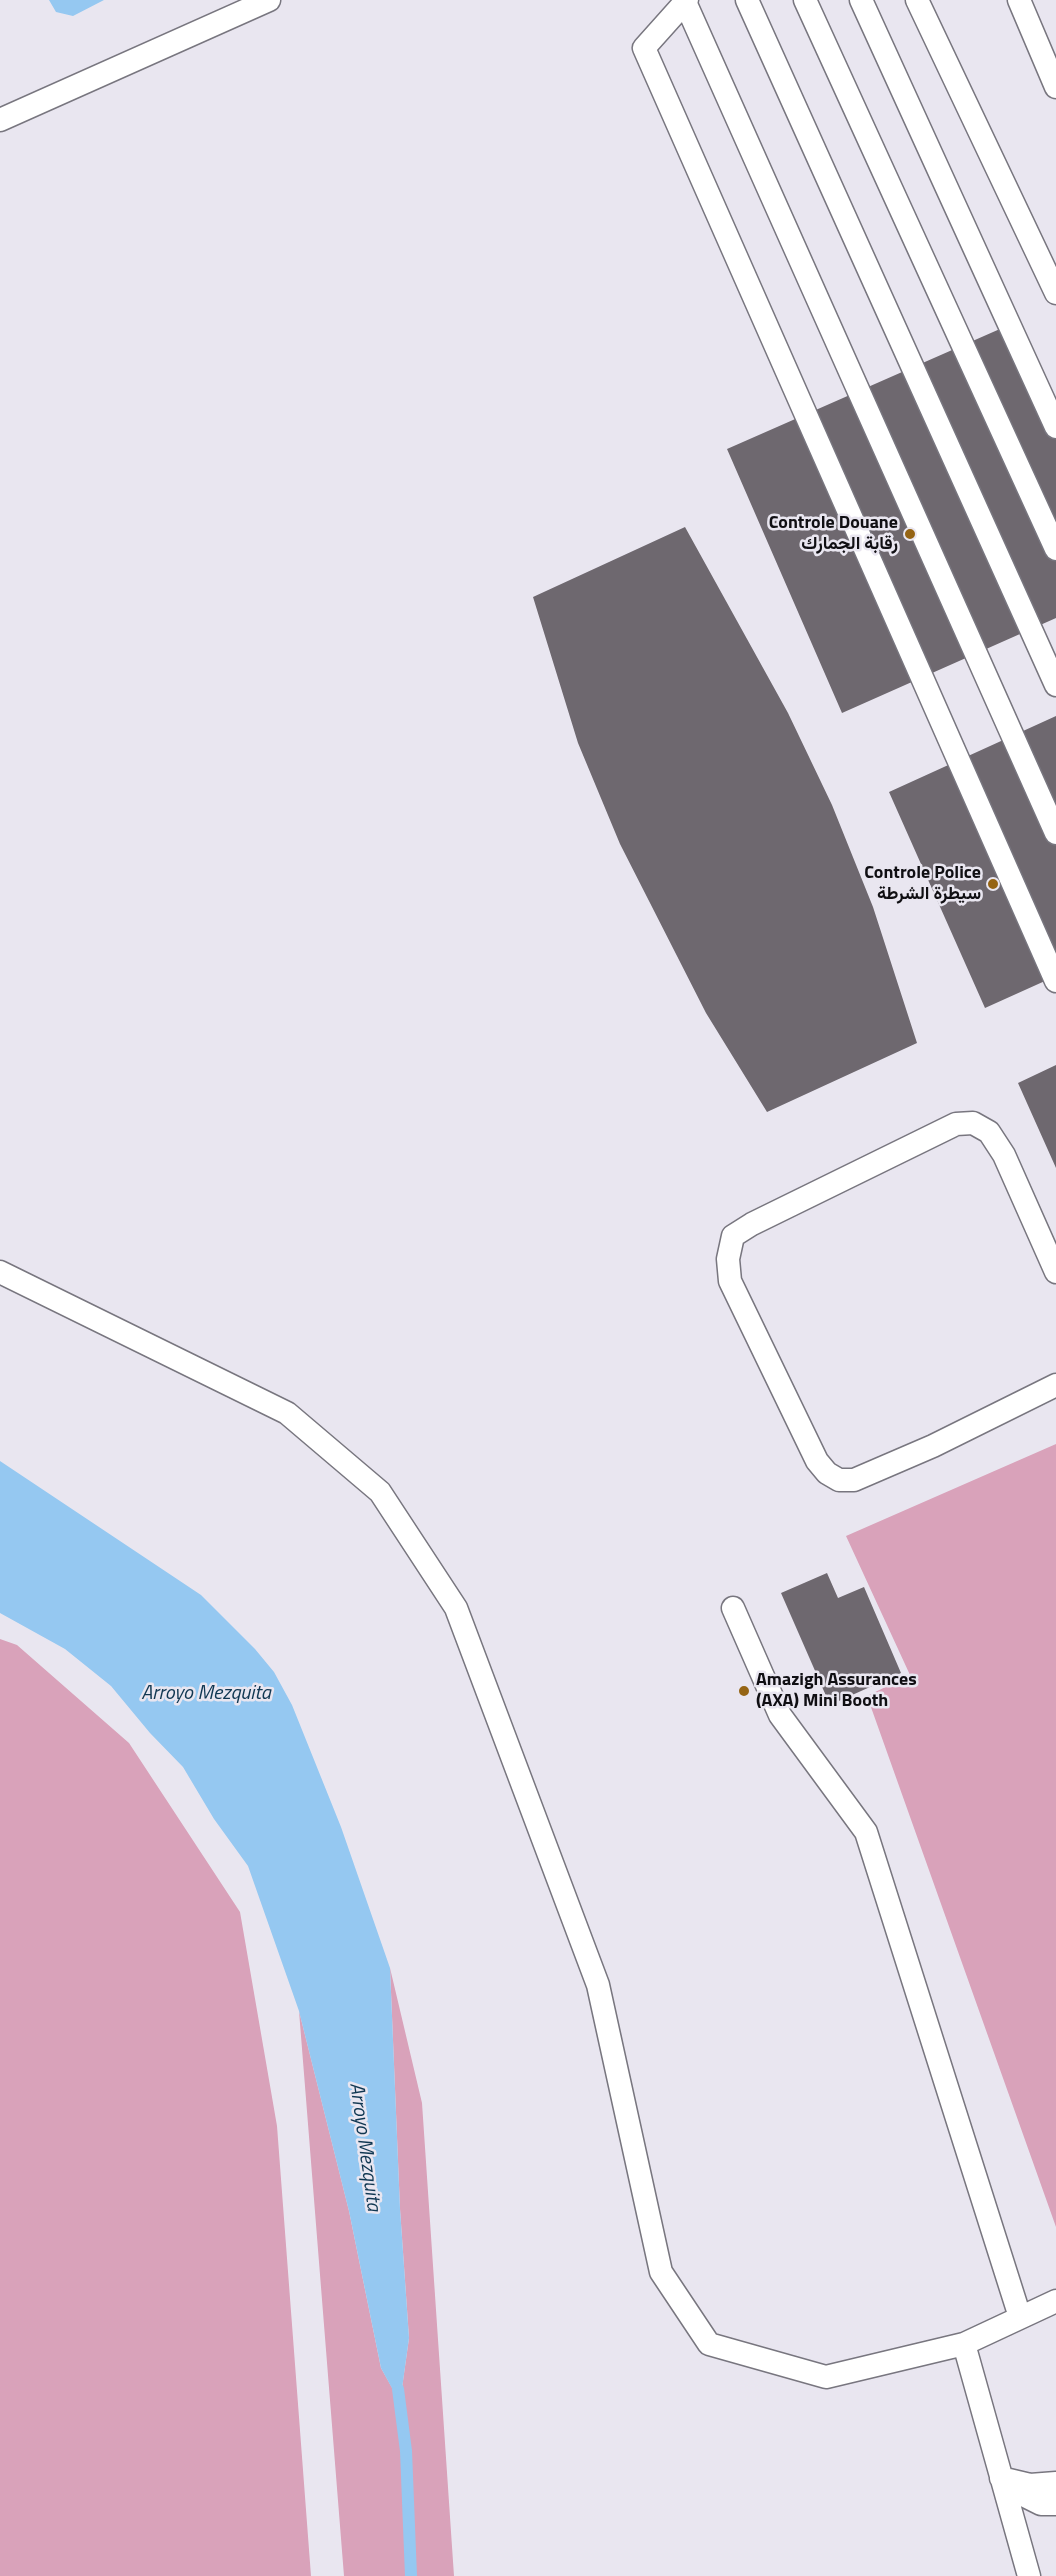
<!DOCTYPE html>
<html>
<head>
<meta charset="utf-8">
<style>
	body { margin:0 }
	canvas { display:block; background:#e9e6f0 }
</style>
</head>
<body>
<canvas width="1056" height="2576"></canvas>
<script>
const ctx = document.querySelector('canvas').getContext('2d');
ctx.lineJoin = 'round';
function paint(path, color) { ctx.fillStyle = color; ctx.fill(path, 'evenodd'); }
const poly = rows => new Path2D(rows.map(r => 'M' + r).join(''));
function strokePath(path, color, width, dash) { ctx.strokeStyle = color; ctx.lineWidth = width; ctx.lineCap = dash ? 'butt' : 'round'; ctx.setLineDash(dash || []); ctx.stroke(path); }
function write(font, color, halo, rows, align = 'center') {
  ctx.font = font + ' "Titillium Web",Vazirmatn,sans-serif'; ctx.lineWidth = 5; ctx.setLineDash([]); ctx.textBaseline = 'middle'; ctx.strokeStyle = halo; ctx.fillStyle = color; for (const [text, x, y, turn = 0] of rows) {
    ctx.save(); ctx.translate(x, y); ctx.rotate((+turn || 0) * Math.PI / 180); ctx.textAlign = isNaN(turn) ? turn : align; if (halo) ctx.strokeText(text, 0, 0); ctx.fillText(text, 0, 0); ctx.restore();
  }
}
const green = poly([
	[1056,1444,1056,2227,867,1696,910,1675,846,1536],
	[0,1639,17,1645,129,1743,240,1912,277,2126,311,2576,0,2576],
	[390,1968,422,2103,454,2576,344,2576,299,2011,349,2211,381,2368,400,2402,409,2338,400,2209]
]);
const water = poly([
	[49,0,104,0,73,16,56,12],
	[0,1461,201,1595,255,1649,274,1672,292,1705,341,1827,390,1968,400,2209,409,2338,400,2403,381,2368,349,2211,299,2011,248,1866,214,1819,183,1767,150,1733,111,1686,65,1649,0,1613]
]);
const stream = poly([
	[398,2389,406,2451,411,2576]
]);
const building = poly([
	[1009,325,1056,427,1056,618,842,713,727,449],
	[685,527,788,713,832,805,873,907,917,1043,767,1112,706,1013,620,844,578,743,533,597],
	[1056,716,1056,976,985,1008,889,792],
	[1056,1065,1056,1168,1018,1083],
	[827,1573,838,1598,864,1587,901,1673,830,1705,781,1593]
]);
const lane = poly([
	[687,0,644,48,1056,981],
	[747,0,1056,685],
	[805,0,1056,549],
	[861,0,1056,427],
	[917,0,1056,293],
	[1019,0,1056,87],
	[685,2,1056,833],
	[0,120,269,0],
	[0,1272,287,1413,380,1492,456,1608,598,1985,661,2272,709,2344,826,2377,964,2344,1056,2301],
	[1056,1272,1004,1155,989,1132,973,1123,956,1124,752,1224,733,1236,728,1259,730,1281,817,1461,827,1473,839,1480,854,1480,933,1446,1056,1385],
	[733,1608,780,1715,866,1832,1020,2317],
	[964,2344,1029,2576],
	[1001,2478,1023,2495,1041,2504,1056,2504],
	[1009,2480,1030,2485,1056,2483]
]);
const markers = [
	[910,534,6,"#956414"],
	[993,884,6,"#956414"],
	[744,1691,6,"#956414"]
];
const poiNames = [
	["Controle Douane",898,524],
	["رقابة الجمارك",898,545],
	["Controle Police",981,874],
	["سيطرة الشرطة",981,895],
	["Amazigh Assurances",756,1681,"left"],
	["(AXA) Mini Booth",756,1702,"left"]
];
const waterNames = [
	["Arroyo Mezquita",206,1694],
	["Arroyo Mezquita",364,2147,82]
];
paint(green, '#d9a2ba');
paint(water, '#95c8f1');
strokePath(stream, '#95c8f1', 12);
paint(building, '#6e686f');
strokePath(lane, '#78767f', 25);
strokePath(lane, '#fff', 22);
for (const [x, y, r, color] of markers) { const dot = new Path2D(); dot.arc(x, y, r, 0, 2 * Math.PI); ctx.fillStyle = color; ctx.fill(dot); strokePath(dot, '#e9e6f0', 2); }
write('bold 18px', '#100f13', '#e9e6f0', poiNames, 'right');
write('italic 20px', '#103752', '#e9e6f0', waterNames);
</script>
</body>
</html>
